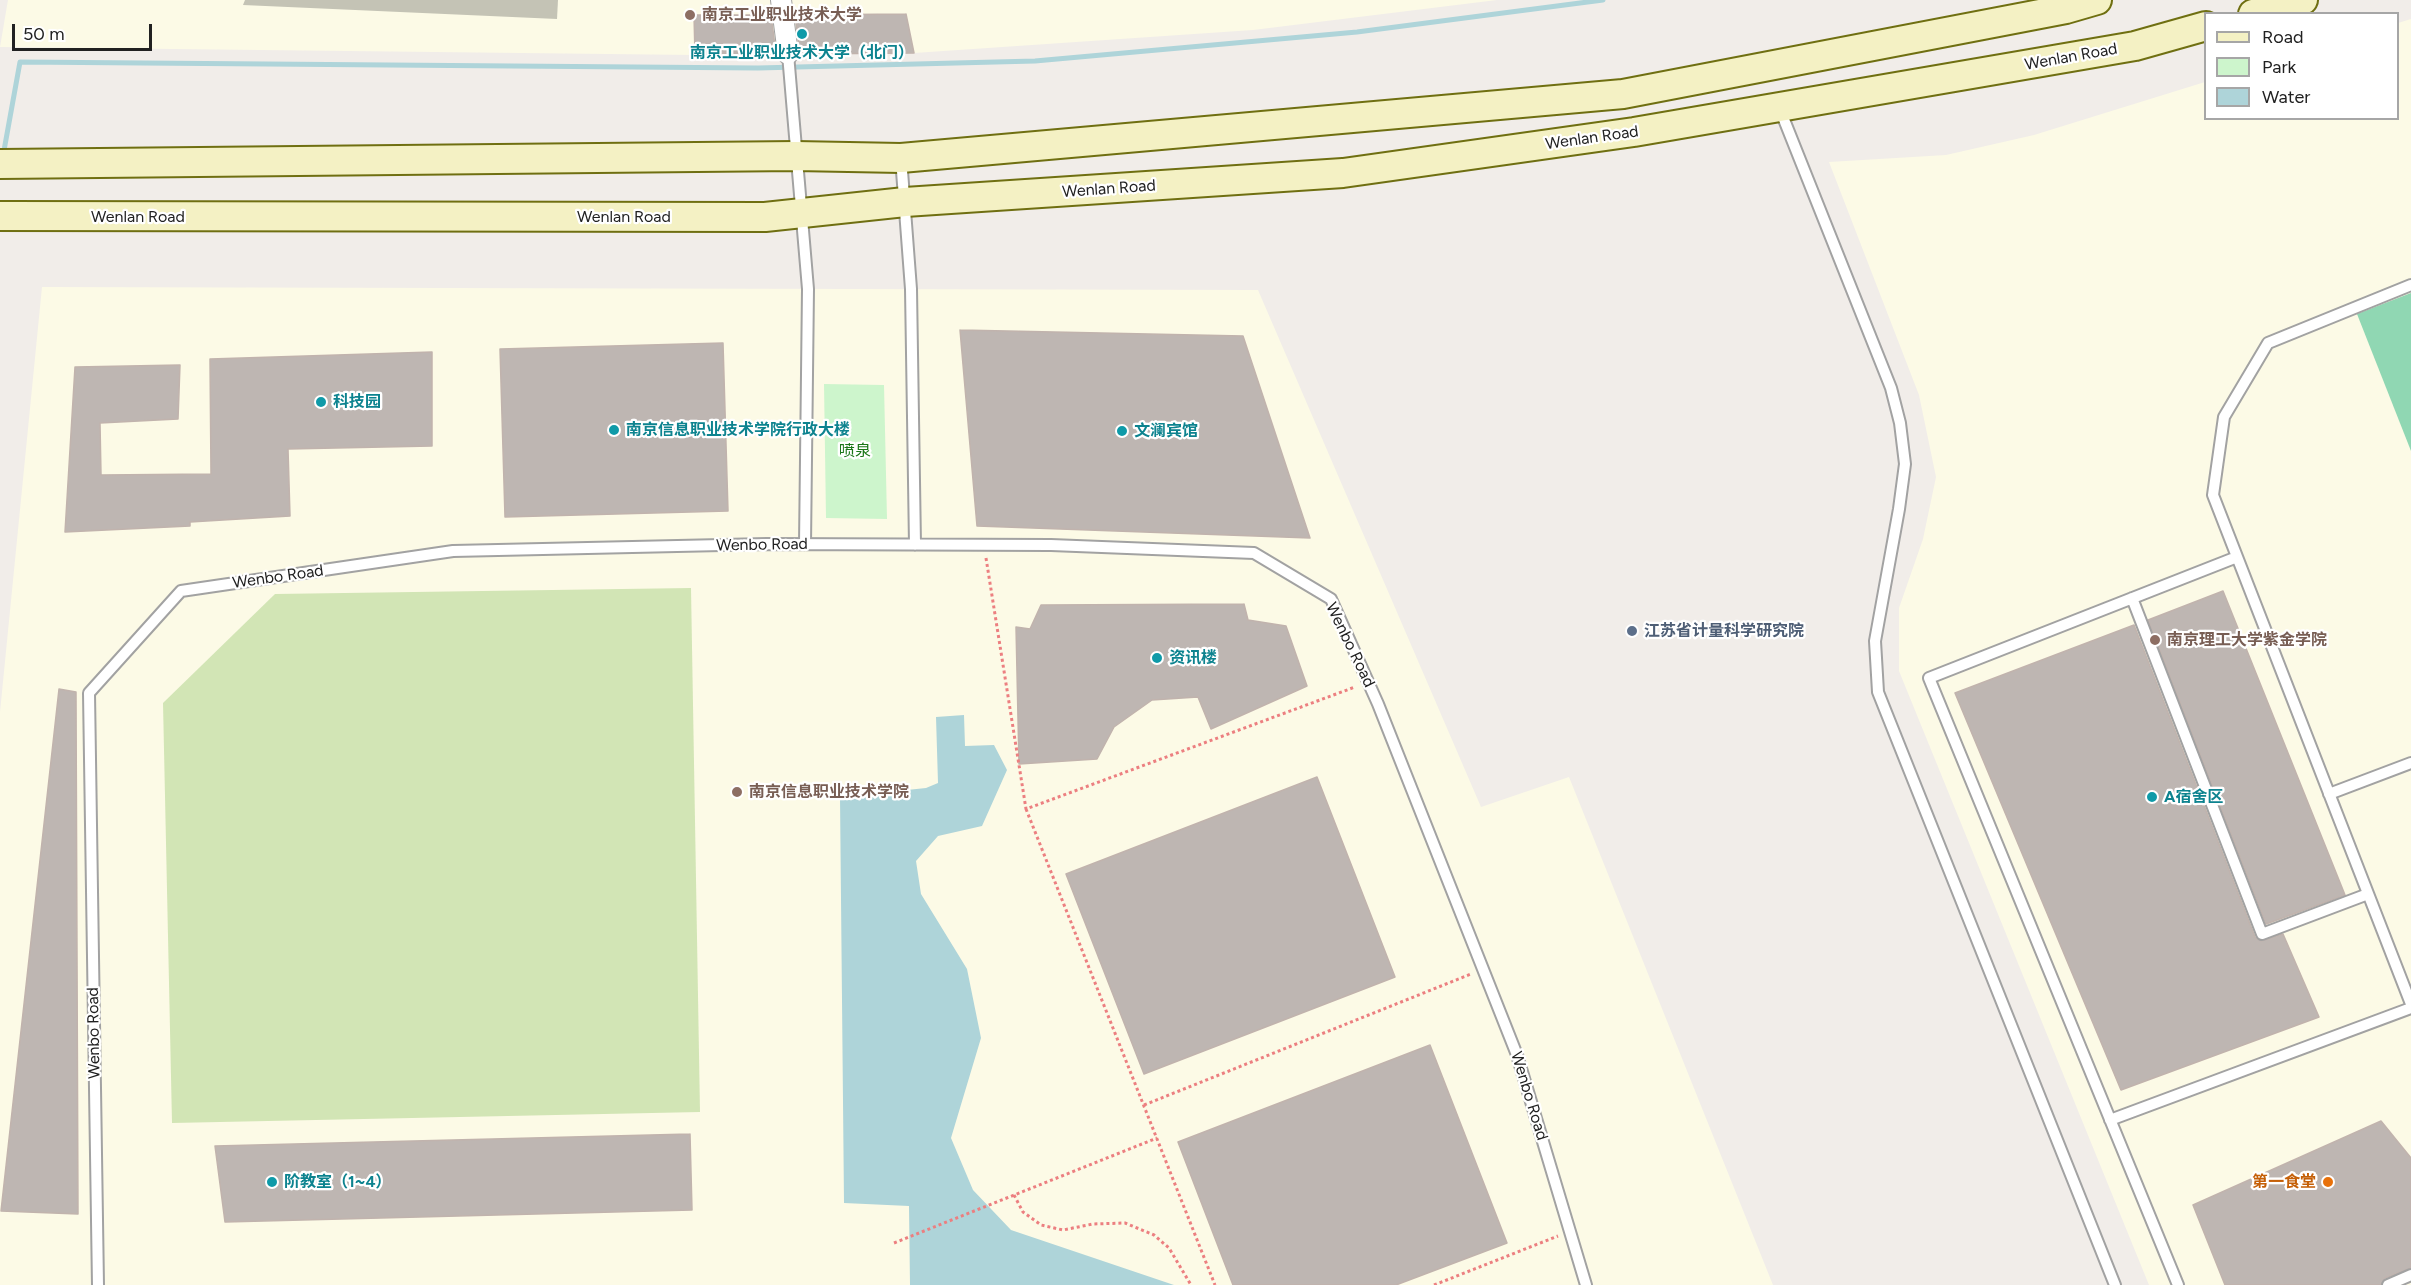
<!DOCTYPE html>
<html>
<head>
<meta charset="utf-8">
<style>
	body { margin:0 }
	#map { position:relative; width:2411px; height:1285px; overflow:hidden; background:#f1ede9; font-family:Figtree,sans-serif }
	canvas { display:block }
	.legend { position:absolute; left:2204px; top:12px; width:195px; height:108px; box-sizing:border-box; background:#fff; border:2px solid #a6a6a6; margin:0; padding:8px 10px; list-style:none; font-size:18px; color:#212121 }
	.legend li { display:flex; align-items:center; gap:12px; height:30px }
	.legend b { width:30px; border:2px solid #a6a6a6 }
	.scale { position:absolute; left:12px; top:24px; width:140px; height:27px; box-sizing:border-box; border:3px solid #212121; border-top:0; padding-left:8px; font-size:18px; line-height:21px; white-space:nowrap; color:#212121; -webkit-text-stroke:4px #fff; paint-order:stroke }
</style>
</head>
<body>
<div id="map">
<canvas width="2411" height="1285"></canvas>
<ul class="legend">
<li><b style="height:8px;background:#f4f1c4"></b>Road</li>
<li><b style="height:16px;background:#cdf5cc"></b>Park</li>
<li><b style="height:16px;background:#aed4d9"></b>Water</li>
</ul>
<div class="scale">50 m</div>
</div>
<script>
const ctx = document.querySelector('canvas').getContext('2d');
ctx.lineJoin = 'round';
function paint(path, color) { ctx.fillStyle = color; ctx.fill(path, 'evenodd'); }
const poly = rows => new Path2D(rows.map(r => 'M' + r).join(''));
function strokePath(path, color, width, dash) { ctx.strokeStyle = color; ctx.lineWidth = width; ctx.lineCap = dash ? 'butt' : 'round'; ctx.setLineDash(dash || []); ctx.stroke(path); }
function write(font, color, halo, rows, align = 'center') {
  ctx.font = font + ' Figtree,"Noto Sans SC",sans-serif'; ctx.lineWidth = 4.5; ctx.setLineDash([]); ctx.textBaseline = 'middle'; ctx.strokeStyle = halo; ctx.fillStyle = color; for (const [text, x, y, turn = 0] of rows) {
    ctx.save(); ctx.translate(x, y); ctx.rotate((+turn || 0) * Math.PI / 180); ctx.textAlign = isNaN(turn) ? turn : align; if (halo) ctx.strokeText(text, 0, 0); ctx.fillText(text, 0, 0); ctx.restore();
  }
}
const education = poly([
	[8,0,1497,0,1253,30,914,53,695,55,0,47],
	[2411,19,2411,1285,2149,1285,1899,671,1899,608,1923,539,1936,477,1919,395,1829,162,1946,155,2034,135,2205,82,2206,118,2398,118,2398,23],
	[42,287,1258,290,1481,807,1569,777,1773,1285,0,1285,0,712]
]);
const construction = poly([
	[245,0,558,0,557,19,243,5]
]);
const grass = poly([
	[691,588,700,1112,172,1123,163,703,275,594]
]);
const park = poly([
	[824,384,884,385,887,519,826,518]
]);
const pitch = poly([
	[2411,293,2411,451,2357,314]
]);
const water = poly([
	[964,715,965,746,994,745,1007,770,982,826,938,836,916,861,921,894,967,969,981,1038,951,1138,973,1190,1011,1230,1174,1285,910,1285,909,1206,844,1203,840,797,926,788,938,783,936,717]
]);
const stream = poly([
	[3,156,20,62,758,68,1035,61,1357,32,1603,0]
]);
const building = poly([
	[906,14,914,53,800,54,795,15,906,14],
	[694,15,771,15,776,54,695,55,694,15],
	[960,330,1243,336,1310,538,977,526,960,330],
	[723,343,728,511,505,517,500,349,723,343],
	[432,352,432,446,288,449,290,516,190,522,190,526,65,532,75,367,180,365,178,419,100,423,101,475,211,474,210,359,432,352],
	[2223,591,2345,895,2266,924,2148,620,2223,591],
	[1244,604,1248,620,1286,626,1307,686,1211,729,1198,697,1152,700,1114,727,1097,759,1019,764,1016,627,1030,629,1041,605,1244,604],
	[2134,625,2255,937,2261,941,2283,934,2319,1017,2121,1090,1955,693,2134,625],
	[59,689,76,692,78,1214,1,1211,59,689],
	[1317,777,1395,977,1144,1074,1066,874,1317,777],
	[1430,1045,1507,1243,1396,1285,1233,1285,1178,1142,1430,1045],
	[2381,1121,2411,1158,2411,1268,2385,1278,2381,1285,2225,1285,2193,1205,2381,1121],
	[690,1134,692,1210,225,1222,215,1146,690,1134]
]);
const path = poly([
	[986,558,1026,809,1355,687],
	[1026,809,1215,1285],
	[1144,1105,1471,974],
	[1014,1195,1023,1212,1041,1225,1063,1230,1093,1224,1125,1223,1154,1235,1169,1248,1191,1285],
	[894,1243,1157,1138],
	[1434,1285,1558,1236]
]);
const lane = poly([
	[788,54,808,289,805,544],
	[1779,107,1891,388,1900,423,1905,464,1899,509,1875,641,1878,692,2115,1285],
	[901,158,911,289,915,545],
	[2411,285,2268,343,2224,417,2213,495,2411,1004],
	[2132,598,2262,934,2368,894],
	[2329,794,2411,763],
	[2110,1120,2411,1008],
	[98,1285,89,693,181,591,453,551,767,544,1051,545,1254,553,1331,599,1378,704,1517,1055,1586,1285],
	[2178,1285,1929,678,2237,557],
	[2388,1285,2411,1275]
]);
const street = poly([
	[781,0,788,54]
]);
const secondary = poly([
	[2253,14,2303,0],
	[0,164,796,156,901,158,1623,94,2066,9,2097,0],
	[0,216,765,217,905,202,1343,173,1634,132,2135,46,2206,26]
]);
const markers = [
	[690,15,6,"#8d6e63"],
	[802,34,6,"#0f9aa8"],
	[321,402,6,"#0f9aa8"],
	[614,430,6,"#0f9aa8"],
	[1122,431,6,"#0f9aa8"],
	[1632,631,6,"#5c6f8a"],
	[2155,640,6,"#8d6e63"],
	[1157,658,6,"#0f9aa8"],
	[737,792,6,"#8d6e63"],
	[2152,797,6,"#0f9aa8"],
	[272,1182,6,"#0f9aa8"],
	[2328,1182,6,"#e8710a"]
];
const educationNames = [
	["南京工业职业技术大学",702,15],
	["南京理工大学紫金学院",2167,640],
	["南京信息职业技术学院",749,792]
];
const cultureNames = [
	["南京工业职业技术大学（北门）",802,53,"center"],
	["科技园",333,402],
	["南京信息职业技术学院行政大楼",626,430],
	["文澜宾馆",1134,431],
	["资讯楼",1169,658],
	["A宿舍区",2164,797],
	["阶教室（1~4）",284,1182]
];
const streetNames = [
	["Wenlan Road",2071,57,-10],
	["Wenlan Road",1592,138,-8],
	["Wenlan Road",1109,189,-4],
	["Wenlan Road",138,217],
	["Wenlan Road",624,217],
	["Wenbo Road",762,545,-1],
	["Wenbo Road",278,577,-8],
	["Wenbo Road",1350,645,64],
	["Wenbo Road",94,1033,-91],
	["Wenbo Road",1529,1096,73]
];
const parkNames = [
	["喷泉",855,451]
];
const serviceNames = [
	["江苏省计量科学研究院",1644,631]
];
const foodNames = [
	["第一食堂",2316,1182]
];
paint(education, '#fcfae6');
paint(construction, '#c4c3b5');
paint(grass, '#d2e5b5');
paint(park, '#cdf5cc');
paint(pitch, '#90d7b3');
paint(water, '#aed4d9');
strokePath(stream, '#aed4d9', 5);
paint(building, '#beb6b2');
strokePath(building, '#c1b3ad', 1.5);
strokePath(lane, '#a2a2a2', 14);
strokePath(street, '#a2a2a2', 22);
strokePath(secondary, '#6f6f11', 32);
strokePath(path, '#ec7f80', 3, [3, 3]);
strokePath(lane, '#fff', 10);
strokePath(street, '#fff', 20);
strokePath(secondary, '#f4f1c4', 28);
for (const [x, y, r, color] of markers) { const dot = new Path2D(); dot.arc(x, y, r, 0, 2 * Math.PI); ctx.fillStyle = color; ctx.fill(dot); strokePath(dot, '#fff', 2); }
write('bold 16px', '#785e54', '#fff', educationNames, 'left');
write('bold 16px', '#0d838f', '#fff', cultureNames, 'left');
write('16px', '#212121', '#fff', streetNames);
write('16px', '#1b7618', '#fff', parkNames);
write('bold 16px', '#4e5e75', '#fff', serviceNames, 'left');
write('bold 16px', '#c56008', '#fff', foodNames, 'right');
</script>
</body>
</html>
